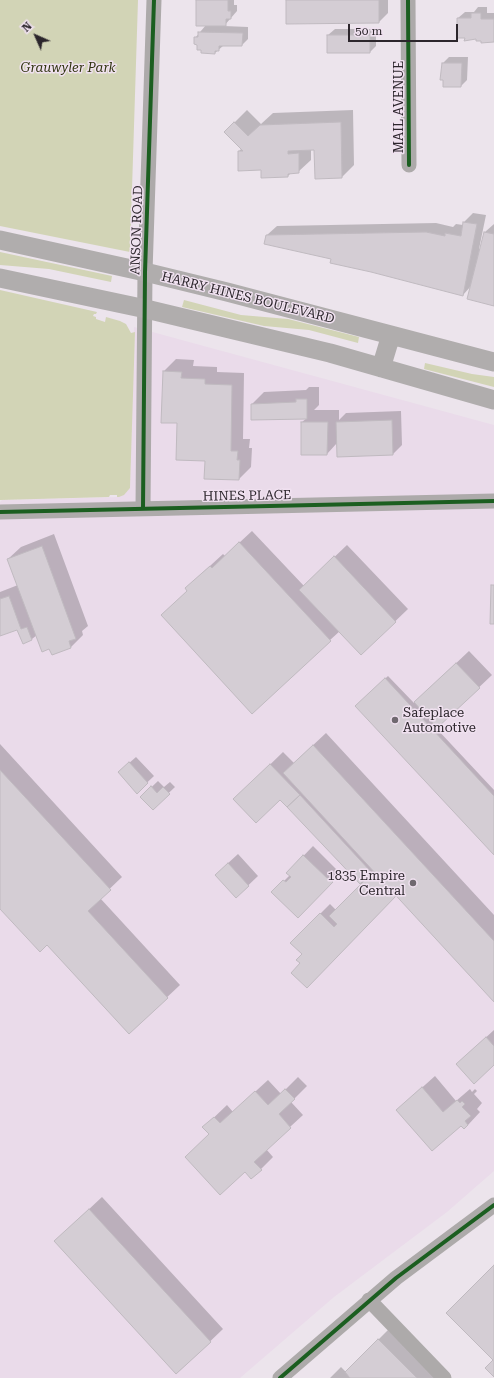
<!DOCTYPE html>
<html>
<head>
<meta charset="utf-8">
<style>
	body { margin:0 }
	#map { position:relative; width:494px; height:1378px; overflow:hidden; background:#ece4ec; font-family:"Roboto Serif",serif }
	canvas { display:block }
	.north { position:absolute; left:16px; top:16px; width:40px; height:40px; -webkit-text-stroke:3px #f0e1f0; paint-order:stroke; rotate:315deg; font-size:11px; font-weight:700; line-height:16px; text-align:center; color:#2c262c }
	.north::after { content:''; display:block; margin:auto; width:14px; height:18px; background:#2c262c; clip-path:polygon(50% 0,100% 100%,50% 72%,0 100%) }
	.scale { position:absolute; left:348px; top:24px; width:110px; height:18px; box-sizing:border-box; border:2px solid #2c262c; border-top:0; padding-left:5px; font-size:12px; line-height:14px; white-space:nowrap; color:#2c262c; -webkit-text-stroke:3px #f0e1f0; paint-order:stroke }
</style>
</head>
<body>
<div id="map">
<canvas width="494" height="1378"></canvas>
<div class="north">N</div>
<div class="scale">50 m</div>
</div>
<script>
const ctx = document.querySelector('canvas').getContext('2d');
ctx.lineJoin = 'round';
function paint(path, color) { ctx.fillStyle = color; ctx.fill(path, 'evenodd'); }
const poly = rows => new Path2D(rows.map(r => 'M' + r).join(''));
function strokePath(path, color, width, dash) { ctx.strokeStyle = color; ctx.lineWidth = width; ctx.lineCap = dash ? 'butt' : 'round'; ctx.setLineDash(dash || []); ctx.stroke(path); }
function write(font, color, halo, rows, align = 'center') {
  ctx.font = font + ' "Roboto Serif",serif'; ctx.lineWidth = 3; ctx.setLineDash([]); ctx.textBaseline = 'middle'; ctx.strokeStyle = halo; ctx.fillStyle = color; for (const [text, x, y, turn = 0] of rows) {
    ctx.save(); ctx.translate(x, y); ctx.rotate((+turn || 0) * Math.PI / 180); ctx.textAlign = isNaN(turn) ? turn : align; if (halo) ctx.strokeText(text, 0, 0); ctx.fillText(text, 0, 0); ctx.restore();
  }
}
const built = poly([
	[134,327,494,425,494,1171,447,1212,334,1297,240,1378,0,1378,0,502,2,500,119,497,130,488]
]);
const green = poly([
	[0,0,138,0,130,252,0,226],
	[0,252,112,276,111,282,49,269,0,265],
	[0,290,97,312,96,314,94,314,93,316,96,317,96,319,105,322,106,317,120,321,126,324,131,333,135,332,130,488,124,495,119,497,117,497,117,495,110,495,109,497,0,500],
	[184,300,241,315,288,319,359,337,358,343,309,330,264,326,182,307],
	[425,363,472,374,494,377,494,387,424,369]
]);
const shadow = poly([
	[198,0,234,0,234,5,237,5,237,11,224,26,248,27,248,39,242,45,224,45,215,53,202,50,195,38,206,25],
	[287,0,388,0,388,13,379,22],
	[478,7,487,7,487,13,494,13,494,41,477,38,458,37,458,18,465,12,474,12],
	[335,29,376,29,376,46,370,52,328,35],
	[449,57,468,57,467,80,461,86,444,86,443,63],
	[247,110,261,124,273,113,353,110,354,165,342,177,315,149,311,149,311,160,298,172,292,172,288,176,262,177,262,169,239,151,242,148,225,132],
	[473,213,486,215,479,249,481,249,485,232,494,224,494,305,471,286,463,295,332,259,267,235,277,226,436,223,453,227,456,224,463,225,464,222],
	[176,359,194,360,193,366,217,367,217,372,244,373,243,439,250,439,249,448,252,448,251,467,239,479,206,460,178,422,164,371],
	[309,387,319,387,319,405,314,410,339,410,339,420,346,413,401,411,402,445,393,454,337,443,327,454,302,422,307,418,252,404,264,392,306,390],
	[252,531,304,586,347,545,408,609,361,654,340,631,330,640,188,590,199,576,223,554,225,556],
	[54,534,88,626,82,631,83,635,71,647,52,654,50,648,37,635,32,639,18,629,0,633,0,592,18,585,8,559,21,547],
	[469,651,492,675,436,728,494,790,494,853,357,706,388,676,414,703],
	[326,733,494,915,494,1000,396,895,307,987,302,963,303,954,291,943,330,904,336,910,362,884,280,798,247,787,283,752,294,763],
	[0,744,122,877,100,898,180,985,129,1033,47,944,0,907],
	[136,757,154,776,137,792,119,772],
	[158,781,164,787,170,782,175,787,153,808,141,797],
	[313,846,339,872,340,870,342,872,298,917,273,892,290,875,287,873],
	[238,854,258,876,236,897,226,865],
	[494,1030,494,1064,470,1052],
	[435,1076,456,1101,470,1089,472,1092,475,1089,477,1091,474,1094,482,1103,477,1109,480,1112,468,1125,397,1110],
	[298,1077,307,1086,291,1102,303,1115,266,1149,273,1157,261,1169,210,1134,204,1127,227,1105,233,1112,268,1080,281,1094],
	[102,1197,223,1329,177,1373,55,1241],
	[388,1330,436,1378,330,1378,341,1367,346,1372]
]);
const building = poly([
	[196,0,228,0,228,11,231,11,231,19,226,19,226,26,196,26,196,0],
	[286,0,379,0,379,23,286,24,286,0],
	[471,13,481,13,481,19,494,19,494,42,481,43,481,41,476,41,476,39,464,41,465,38,457,38,457,18,471,18,471,13],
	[198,32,243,33,242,46,219,46,219,51,215,51,215,54,201,53,201,50,197,50,197,45,194,44,194,37,198,37,198,32],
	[327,35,370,35,370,53,327,53,327,35],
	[442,63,462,63,461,87,443,87,443,80,440,80,442,63],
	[234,122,248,136,260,125,341,122,342,178,315,179,314,150,288,151,288,154,299,153,299,173,288,174,288,177,261,178,261,170,238,171,238,151,243,151,224,132,234,122],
	[463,222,477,224,463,296,371,272,330,263,331,259,264,244,266,235,426,232,445,236,445,233,461,236,463,222],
	[484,232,494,234,494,306,467,299,484,232],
	[163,371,182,372,181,378,205,379,205,384,232,385,231,451,238,451,237,460,240,460,239,480,204,479,205,461,176,460,177,423,161,423,163,371],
	[296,399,307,399,307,419,251,420,251,404,296,402,296,399],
	[392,420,393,455,337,457,336,422,392,420],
	[301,422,328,422,327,455,301,455,301,422],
	[239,542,331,641,252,714,161,615,187,591,185,588,210,566,212,568,239,542],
	[42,546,76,639,69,641,71,648,52,655,49,649,42,652,7,559,42,546],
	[334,556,396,622,361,655,299,590,334,556],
	[491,585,494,585,494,624,490,624,491,585],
	[9,596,21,629,27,627,32,640,23,644,17,630,0,636,0,599,9,596],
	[456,663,480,688,437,728,414,702,456,663],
	[385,678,494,796,494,855,355,706,385,678],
	[313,745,494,941,494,1002,283,773,313,745],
	[129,762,148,783,137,794,118,772,129,762],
	[270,764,300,795,287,807,280,800,256,823,233,799,270,764],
	[0,770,111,890,88,911,168,998,129,1034,47,945,40,952,0,909,0,770],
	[151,786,157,793,163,787,170,794,153,810,140,797,151,786],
	[300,795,372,873,360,884,287,807,300,795],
	[303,855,329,880,330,879,333,882,298,918,271,892,283,880,286,882,291,877,286,873,303,855],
	[228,863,249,886,236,898,215,875,228,863],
	[372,873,396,896,307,988,291,973,300,963,296,960,302,954,290,943,320,913,334,927,337,924,329,916,372,873],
	[486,1037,494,1046,494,1065,474,1084,456,1064,486,1037],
	[422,1087,443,1112,457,1100,460,1103,462,1101,465,1104,462,1107,471,1116,465,1121,468,1125,464,1129,461,1126,432,1151,396,1110,422,1087],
	[285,1089,295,1099,279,1114,291,1128,254,1162,262,1170,251,1179,245,1172,220,1195,185,1157,209,1134,202,1127,214,1117,220,1123,255,1091,268,1105,285,1089],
	[89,1209,211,1342,176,1374,54,1241,89,1209],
	[494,1265,494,1377,485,1368,493,1360,446,1313,494,1265],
	[378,1339,417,1378,350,1378,345,1372,378,1339]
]);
const minor = poly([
	[408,0,409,165],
	[143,508,145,272,154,0],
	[0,512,494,501],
	[369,1300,444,1378],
	[280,1378,396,1278,494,1205]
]);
const major = poly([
	[0,240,145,272,227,292,494,362],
	[0,278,146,309,330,353,494,400],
	[381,368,391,335]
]);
const cycleway = poly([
	[408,0,409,165],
	[143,508,145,272,154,0],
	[0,512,494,501],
	[280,1378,396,1278,494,1205]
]);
const markers = [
	[395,720,4,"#6f686f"],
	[413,883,4,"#6f686f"]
];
const parkNames = [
	["Grauwyler Park",68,68]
];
const streetNames = [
	["MAIL AVENUE",399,107,-90],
	["ANSON ROAD",137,230,-88],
	["HARRY HINES BOULEVARD",248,298,14],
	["HINES PLACE",247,496,-1]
];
const poiNames = [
	["Safeplace",403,713],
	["Automotive",403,728],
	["1835 Empire",405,876,"right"],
	["Central",405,891,"right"]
];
paint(built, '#eadbea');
paint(green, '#d2d4b6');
paint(shadow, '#0003');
paint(building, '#d4cdd4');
strokePath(building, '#c0bac0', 1);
strokePath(minor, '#adaaaa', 15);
strokePath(major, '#b0adad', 19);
strokePath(cycleway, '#1b5e20', 4);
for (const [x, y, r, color] of markers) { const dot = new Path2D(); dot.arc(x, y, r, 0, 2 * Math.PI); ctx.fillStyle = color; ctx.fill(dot); strokePath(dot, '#f0e1f0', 1.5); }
write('italic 13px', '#2f330e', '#f0e1f0', parkNames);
write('13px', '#2c262c', '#f0e1f0', streetNames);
write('13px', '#2c262c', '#f0e1f0', poiNames, 'left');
</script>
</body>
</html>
